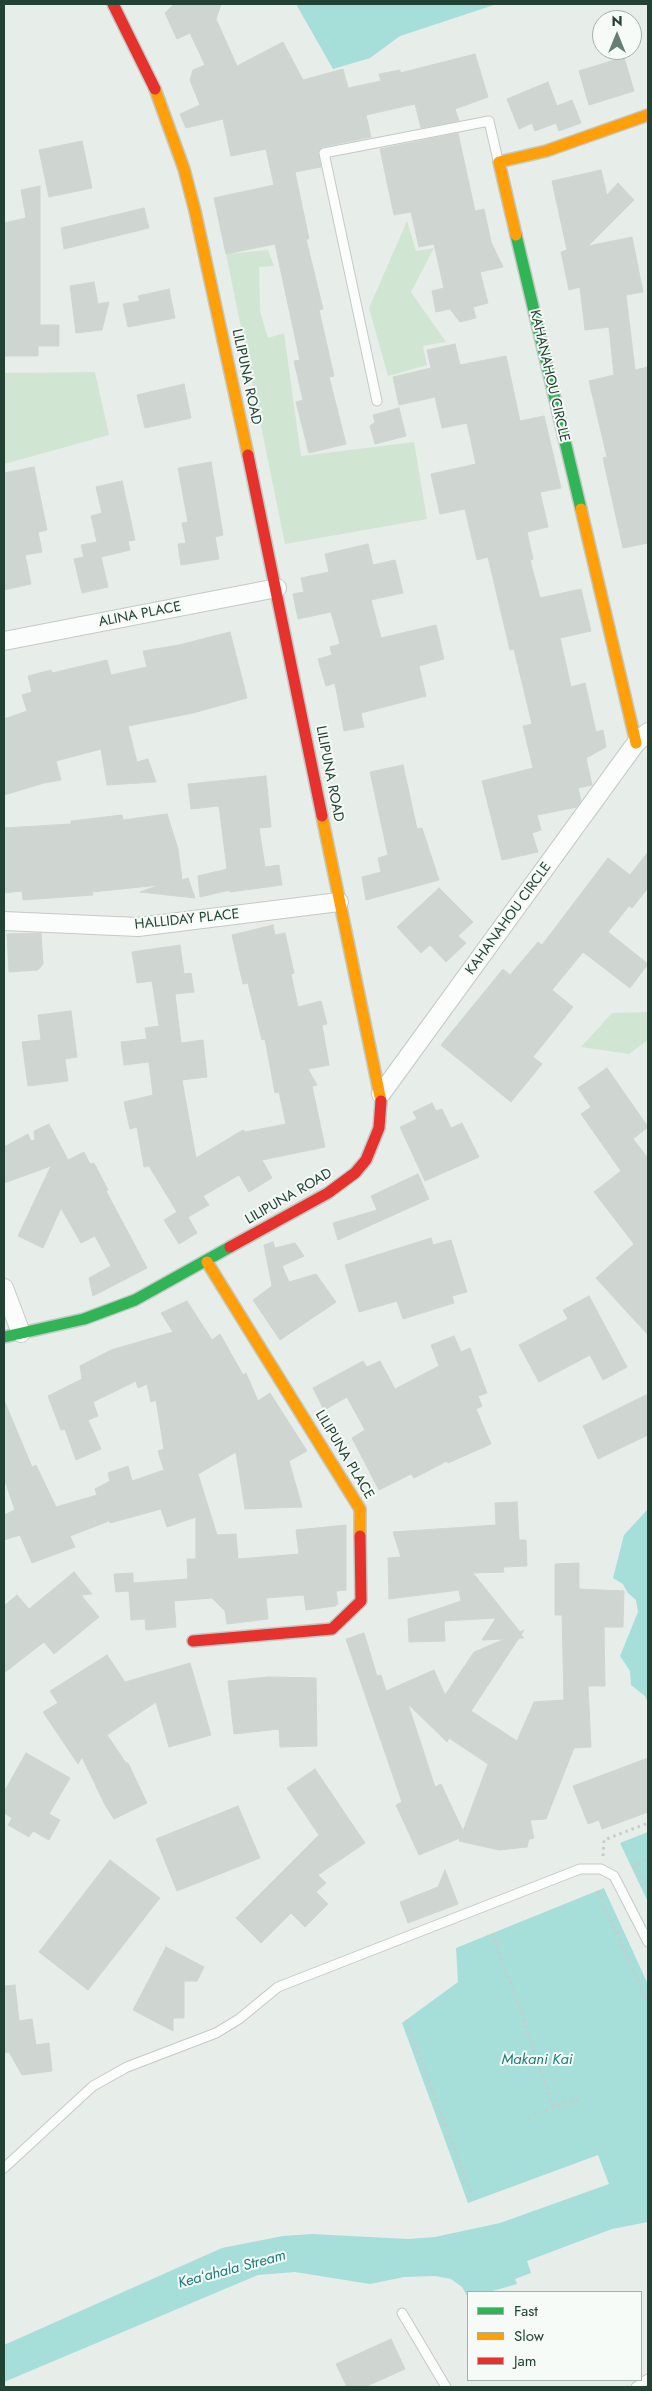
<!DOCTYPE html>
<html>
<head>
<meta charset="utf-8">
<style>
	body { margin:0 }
	#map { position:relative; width:652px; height:2391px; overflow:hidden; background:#e7ede9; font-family:Jost,sans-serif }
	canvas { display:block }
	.frame { position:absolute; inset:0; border:5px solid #224233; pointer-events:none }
	.legend { position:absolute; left:467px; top:2291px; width:175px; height:90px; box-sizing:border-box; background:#f6fbf7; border:1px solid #a1b1a9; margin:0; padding:6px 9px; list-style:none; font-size:15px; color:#224233 }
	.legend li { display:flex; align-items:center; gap:10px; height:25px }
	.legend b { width:25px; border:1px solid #a1b1a9 }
	.north { position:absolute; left:592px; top:10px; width:50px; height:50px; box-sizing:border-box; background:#f6fbf7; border:1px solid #a1b1a9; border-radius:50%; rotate:0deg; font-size:14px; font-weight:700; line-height:20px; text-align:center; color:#224233 }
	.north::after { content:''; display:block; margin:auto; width:18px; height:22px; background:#677e73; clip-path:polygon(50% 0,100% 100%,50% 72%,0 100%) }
</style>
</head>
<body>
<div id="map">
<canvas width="652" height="2391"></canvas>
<div class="frame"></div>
<ul class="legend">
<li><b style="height:6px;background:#30b455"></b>Fast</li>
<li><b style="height:6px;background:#ff9f0a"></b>Slow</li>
<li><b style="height:6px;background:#e5322d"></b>Jam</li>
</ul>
<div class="north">N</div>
</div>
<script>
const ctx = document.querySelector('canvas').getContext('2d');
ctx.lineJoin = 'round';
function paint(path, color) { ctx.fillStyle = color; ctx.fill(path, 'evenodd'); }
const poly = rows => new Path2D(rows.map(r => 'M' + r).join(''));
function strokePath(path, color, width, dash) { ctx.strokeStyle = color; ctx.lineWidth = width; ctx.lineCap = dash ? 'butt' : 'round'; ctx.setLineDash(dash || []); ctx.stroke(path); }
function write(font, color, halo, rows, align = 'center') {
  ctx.font = font + ' Jost,sans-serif'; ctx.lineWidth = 4; ctx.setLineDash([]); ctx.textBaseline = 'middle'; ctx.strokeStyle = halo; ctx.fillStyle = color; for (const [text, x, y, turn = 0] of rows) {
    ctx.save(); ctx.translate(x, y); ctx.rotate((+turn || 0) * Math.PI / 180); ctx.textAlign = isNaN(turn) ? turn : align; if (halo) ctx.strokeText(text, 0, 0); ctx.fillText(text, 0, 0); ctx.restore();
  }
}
const green = poly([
	[407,221,416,251,434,248,411,292,446,342,423,346,427,365,388,376,369,308],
	[268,250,274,266,259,267,260,311,268,338,284,333,301,456,414,442,427,519,285,544,226,254],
	[95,372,109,435,4,464,4,373],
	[648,1012,648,1040,629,1054,581,1047,612,1013]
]);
const water = poly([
	[296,4,497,4,400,36,370,58,333,69],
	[648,1509,648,1703,645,1696,631,1685,630,1671,620,1656,638,1612,636,1600,627,1592,623,1584,613,1578,624,1535],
	[648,1832,648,1902,620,1843],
	[604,1888,648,1984,648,2222,612,2229,527,2261,531,2273,515,2279,517,2284,489,2292,468,2292,468,2297,462,2287,451,2279,435,2276,404,2277,370,2284,295,2272,258,2275,4,2382,4,2345,222,2248,283,2236,312,2234,408,2239,435,2237,500,2223,609,2184,598,2155,468,2203,402,2023,458,1982,456,1948]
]);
const pier = poly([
	[606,1887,648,1979,648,1984,604,1888]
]);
const building = poly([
	[174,4,221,4,216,19,237,66,283,42,303,80,343,69,348,88,381,81,379,74,400,70,400,73,475,54,488,97,455,109,459,121,421,128,415,104,366,115,371,137,322,147,318,152,321,167,295,172,309,239,306,239,323,309,319,310,334,376,329,377,346,444,309,453,296,402,303,400,294,361,300,360,275,244,226,254,214,198,274,185,266,149,231,156,223,119,186,128,180,114,200,105,190,80,193,70,205,65,190,33,177,39,165,13,174,4],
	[624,57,634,91,589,105,579,71,624,57],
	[548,82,557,106,572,100,581,123,559,131,556,123,535,131,532,123,519,129,507,99,548,82],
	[458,133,475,211,484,209,491,242,503,267,480,272,488,303,473,307,476,318,460,322,450,309,436,312,432,291,444,288,434,244,419,247,411,212,394,215,380,149,458,133],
	[82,141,92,188,49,197,39,150,82,141],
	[601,170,607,195,618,183,634,200,588,246,632,237,643,292,626,295,635,370,648,367,648,543,623,548,603,458,607,457,589,381,614,375,609,327,585,330,580,287,569,290,561,252,567,250,552,181,601,170],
	[40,186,40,325,59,325,59,346,38,346,38,356,4,356,4,223,26,218,21,190,40,186],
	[144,208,149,228,64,249,61,228,144,208],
	[94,282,98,304,109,302,102,330,76,333,70,286,94,282],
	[169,289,175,318,128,327,123,304,140,301,138,296,169,289],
	[455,344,460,365,506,356,520,421,544,416,561,488,540,492,548,527,527,532,533,559,530,560,540,598,581,589,591,631,560,638,571,687,585,683,596,732,603,730,606,747,586,758,592,785,578,788,581,801,577,807,537,815,541,830,532,833,538,852,502,860,482,781,533,768,523,726,532,724,514,649,510,650,488,557,477,560,465,509,440,514,431,474,476,464,467,423,442,428,435,397,399,405,393,377,431,368,427,350,455,344],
	[184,384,191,418,145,428,137,395,184,384],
	[399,408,406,436,375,444,370,426,375,422,373,415,399,408],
	[211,462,223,535,215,537,219,559,181,565,178,544,186,543,182,523,188,522,178,468,211,462],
	[34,467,47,530,38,532,42,552,25,555,31,584,4,590,4,473,34,467],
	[122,481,135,540,128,541,130,550,101,557,108,587,82,593,74,559,84,557,81,545,97,542,91,516,102,513,96,487,122,481],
	[368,544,373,565,395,560,403,593,371,600,381,638,436,625,444,659,419,666,426,696,361,713,364,727,344,731,335,683,326,686,318,659,332,655,330,647,340,644,331,612,298,619,293,594,304,592,301,578,329,572,325,554,368,544],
	[230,632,247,698,193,713,128,726,137,762,148,759,156,782,107,785,101,749,56,761,61,780,44,783,4,795,4,719,27,711,22,695,32,692,28,676,51,670,52,673,107,660,111,675,147,667,143,651,179,645,230,632],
	[403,765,417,829,422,828,439,880,366,900,362,877,381,872,378,858,388,855,370,772,403,765],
	[266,776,271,827,259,828,265,867,279,865,282,885,230,892,230,890,200,897,198,876,227,869,219,806,191,809,188,784,266,776],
	[167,814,178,849,182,880,188,878,195,898,140,892,160,885,92,892,93,895,23,900,22,891,4,893,4,828,71,824,71,821,122,815,123,820,167,814],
	[648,852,648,888,632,908,629,906,608,932,648,964,630,988,583,952,552,990,573,1007,533,1057,542,1064,511,1102,441,1045,503,969,510,975,538,942,542,945,608,858,630,875,648,852],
	[439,888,473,922,458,936,466,943,446,962,430,945,421,953,397,927,439,888],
	[273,925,275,935,285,933,294,973,291,974,298,1007,321,1001,327,1024,322,1025,329,1065,308,1069,317,1085,312,1086,325,1147,262,1160,272,1178,249,1192,239,1175,203,1196,209,1205,188,1217,197,1233,179,1244,164,1220,177,1212,149,1166,144,1167,137,1127,130,1129,124,1102,153,1095,149,1062,124,1065,121,1042,147,1039,145,1028,159,1026,152,981,137,983,132,952,180,945,184,974,191,973,194,992,175,994,181,1043,203,1040,207,1077,182,1080,196,1158,243,1130,245,1132,286,1124,279,1092,275,1093,265,1039,262,1040,248,983,243,984,232,935,273,925],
	[41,933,43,964,38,970,9,972,7,934,41,933],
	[71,1011,77,1057,65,1059,68,1081,28,1086,22,1042,41,1040,38,1015,71,1011],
	[607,1068,648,1127,633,1139,648,1158,648,1335,596,1278,634,1244,594,1192,621,1171,581,1114,591,1107,578,1088,607,1068],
	[432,1103,436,1111,442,1109,451,1128,462,1123,479,1157,425,1181,400,1127,417,1119,413,1112,432,1103],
	[49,1124,68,1160,84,1152,90,1164,94,1163,108,1190,106,1191,147,1268,93,1296,89,1278,111,1266,95,1236,81,1243,61,1208,43,1248,18,1236,51,1166,4,1183,4,1147,28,1134,31,1141,35,1140,34,1131,49,1124],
	[418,1174,429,1199,338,1240,333,1223,377,1210,371,1196,418,1174],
	[431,1238,433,1245,451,1240,467,1292,452,1296,454,1303,403,1319,397,1301,359,1312,345,1265,431,1238],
	[273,1242,275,1248,295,1243,304,1256,282,1266,289,1282,316,1274,336,1302,280,1340,253,1300,272,1286,264,1245,273,1242],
	[589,1296,627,1367,603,1380,590,1355,539,1382,519,1345,568,1319,563,1310,589,1296],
	[187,1301,212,1340,220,1334,243,1375,246,1373,258,1401,270,1393,307,1451,289,1461,302,1507,245,1509,236,1452,198,1474,217,1535,236,1534,238,1559,299,1554,296,1530,346,1525,346,1590,336,1591,338,1604,335,1606,306,1610,304,1595,266,1598,268,1619,227,1624,225,1611,212,1598,174,1601,176,1627,146,1630,145,1619,131,1620,129,1591,116,1592,114,1574,133,1573,133,1583,188,1579,187,1559,196,1559,196,1517,167,1527,161,1509,110,1523,109,1521,70,1536,75,1547,32,1563,20,1535,4,1540,4,1515,15,1510,4,1478,4,1400,32,1467,36,1465,56,1507,97,1495,95,1489,110,1481,108,1473,128,1466,132,1481,164,1470,158,1451,164,1449,156,1400,151,1402,147,1384,138,1388,136,1381,93,1402,98,1416,88,1420,101,1449,76,1460,65,1429,61,1430,48,1396,82,1379,80,1366,111,1350,173,1332,161,1313,187,1301],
	[454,1336,461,1352,470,1348,487,1393,478,1396,482,1406,476,1409,491,1444,448,1463,447,1461,414,1478,411,1474,379,1490,352,1438,365,1430,347,1397,324,1410,313,1388,363,1361,367,1367,380,1361,395,1389,439,1366,431,1345,454,1336],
	[648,1394,648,1435,598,1459,583,1426,648,1394],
	[517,1502,519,1540,526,1540,527,1566,503,1567,504,1572,473,1573,520,1632,524,1630,521,1635,524,1638,519,1638,471,1711,517,1741,534,1702,564,1700,562,1615,555,1615,555,1564,579,1563,579,1589,624,1591,623,1627,604,1627,605,1686,588,1686,591,1747,574,1748,546,1819,530,1820,534,1838,529,1839,527,1847,499,1850,459,1841,460,1838,419,1855,396,1805,402,1802,346,1639,364,1633,377,1676,381,1675,386,1691,434,1670,445,1695,474,1652,505,1639,482,1640,496,1618,444,1621,445,1641,409,1642,408,1619,461,1601,459,1590,389,1599,388,1558,401,1557,393,1532,496,1525,495,1503,517,1502],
	[408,1704,447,1742,449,1738,488,1764,463,1831,441,1784,435,1787,408,1704],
	[74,1572,92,1594,81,1595,99,1617,54,1654,44,1642,4,1673,4,1606,17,1595,29,1609,74,1572],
	[107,1655,125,1682,190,1663,211,1735,169,1747,156,1702,107,1735,126,1763,128,1763,147,1803,114,1819,105,1805,82,1757,78,1764,43,1712,58,1703,50,1691,107,1655],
	[268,1677,316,1678,317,1746,280,1747,279,1729,234,1734,228,1681,268,1677],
	[26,1753,70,1778,49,1814,60,1820,49,1840,33,1831,29,1837,8,1825,12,1818,4,1813,4,1792,26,1753],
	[648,1758,648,1812,602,1829,599,1820,588,1824,573,1786,648,1758],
	[315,1769,365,1843,318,1875,326,1883,316,1892,328,1904,305,1927,291,1913,261,1943,236,1918,319,1835,287,1788,315,1769],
	[238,1806,260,1858,177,1891,156,1839,238,1806],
	[110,1860,160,1898,88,1990,39,1952,110,1860],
	[445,1870,458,1904,408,1923,400,1902,438,1887,445,1870],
	[166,1947,204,1967,197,1981,184,1981,184,2018,173,2018,173,2031,133,2010,166,1947],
	[15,1985,19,2021,32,2019,36,2045,49,2043,52,2071,22,2075,9,2052,4,2053,4,1986,15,1985],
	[391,2339,405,2369,365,2387,347,2387,336,2364,391,2339]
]);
const path = poly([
	[603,1856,604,1840,648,1823],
	[636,1865,648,1892],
	[632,1867,648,1858],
	[597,1891,648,2003],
	[493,1933,554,2108],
	[406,2020,474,2201],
	[527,2117,581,2098]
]);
const lane = poly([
	[377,401,324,153,489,121,498,160],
	[4,2168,93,2086,127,2067,216,2033,239,2019,278,1987,580,1869,601,1869,614,1876,648,1942],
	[402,2313,446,2387],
	[636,2387,648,2379]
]);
const street = poly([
	[4,641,277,588],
	[4,921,138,927,339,902],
	[381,1094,636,743,648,732],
	[4,1288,21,1333]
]);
const fast = poly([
	[516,235,581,509],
	[4,1337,84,1319,135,1300,230,1247]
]);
const slow = poly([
	[155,89,184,169,195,211,248,455],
	[516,235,499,162,546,151,648,115],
	[581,509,636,743],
	[322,816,381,1101],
	[207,1262,360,1509,360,1536]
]);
const jam = poly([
	[113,4,155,89],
	[248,455,322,816],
	[230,1247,328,1193,355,1173,366,1160,379,1128,381,1101],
	[193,1641,332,1629,361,1601,360,1536]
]);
const streetNames = [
	["KAHANAHOU CIRCLE",549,376,77],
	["LILIPUNA ROAD",246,377,78],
	["ALINA PLACE",140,615,-11],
	["LILIPUNA ROAD",329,774,79],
	["KAHANAHOU CIRCLE",509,919,-54],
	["HALLIDAY PLACE",187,920,-6],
	["LILIPUNA ROAD",289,1197,-30],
	["LILIPUNA PLACE",344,1455,59]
];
const waterNames = [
	["Makani Kai",537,2060],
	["Keaʻahala Stream",232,2270,-15]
];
paint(green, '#d0e6d2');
paint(water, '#a6deda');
paint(pier, '#e7ede9');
paint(building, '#cfd6d2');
strokePath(building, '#cfd6d2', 1);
strokePath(lane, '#c4cac6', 11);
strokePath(street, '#c4cac6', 20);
strokePath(fast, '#c0c9c4', 14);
strokePath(slow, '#c0c9c4', 14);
strokePath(jam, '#c0c9c4', 14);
strokePath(path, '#c6cec9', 3, [2.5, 4]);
strokePath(lane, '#fbfcfc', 9);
strokePath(street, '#fbfcfc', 18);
strokePath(fast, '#30b455', 11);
strokePath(slow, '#ff9f0a', 11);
strokePath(jam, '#e5322d', 11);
write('14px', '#224233', '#f6fbf7', streetNames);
write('italic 15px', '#187d7a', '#f6fbf7', waterNames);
</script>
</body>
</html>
